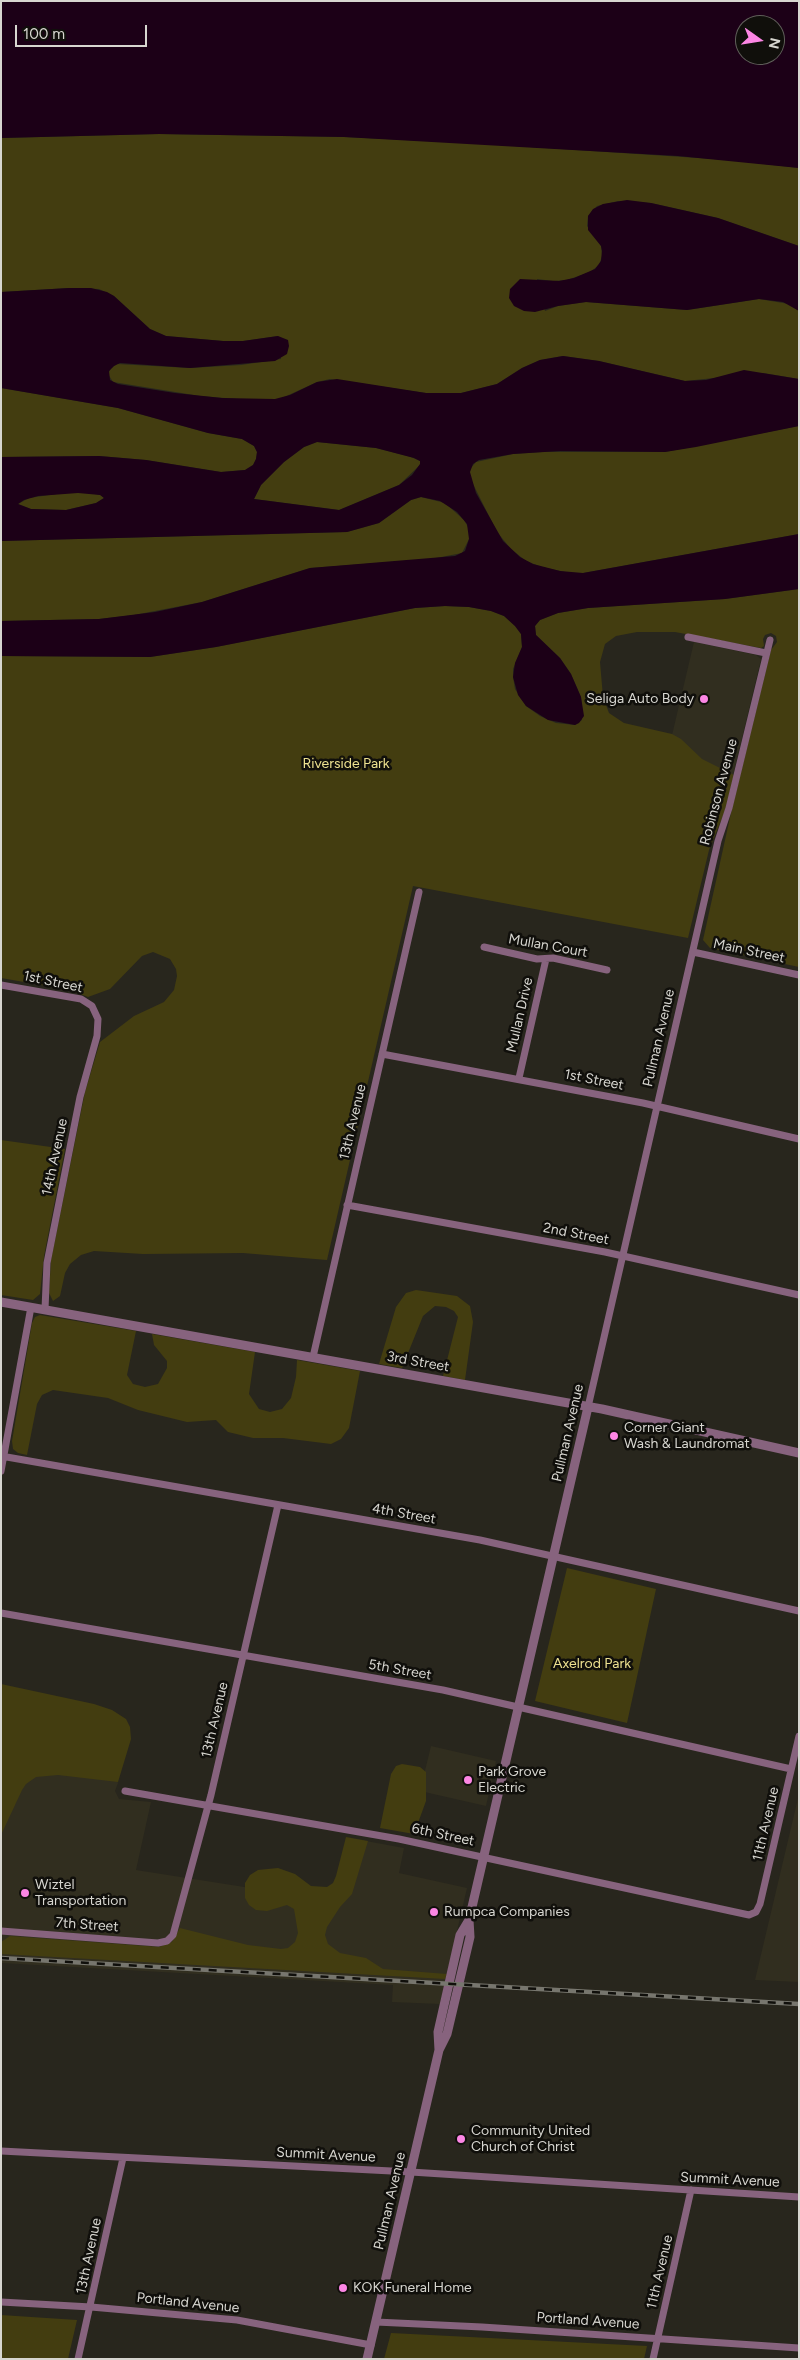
<!DOCTYPE html>
<html>
<head>
<meta charset="utf-8">
<style>
	body { margin:0 }
	#map { position:relative; width:800px; height:2360px; overflow:hidden; background:#28261d; font-family:Figtree,sans-serif }
	canvas { display:block }
	.frame { position:absolute; inset:0; border:2px solid #d7d6d0; pointer-events:none }
	.north { position:absolute; left:735px; top:15px; width:50px; height:50px; box-sizing:border-box; background:#100f0b; border:1px solid #605f5a; border-radius:50%; rotate:103deg; font-size:14px; font-weight:700; line-height:20px; text-align:center; color:#d7d6d0 }
	.north::after { content:''; display:block; margin:auto; width:18px; height:22px; background:#fc86e4; clip-path:polygon(50% 0,100% 100%,50% 72%,0 100%) }
	.scale { position:absolute; left:15px; top:25px; width:132px; height:22px; box-sizing:border-box; border:2px solid #d7d6d0; border-top:0; padding-left:6px; font-size:15px; line-height:18px; white-space:nowrap; color:#d7d6d0; -webkit-text-stroke:4px #100f0b; paint-order:stroke }
</style>
</head>
<body>
<div id="map">
<canvas width="800" height="2360"></canvas>
<div class="frame"></div>
<div class="north">N</div>
<div class="scale">100 m</div>
</div>
<script>
const ctx = document.querySelector('canvas').getContext('2d');
ctx.lineJoin = 'round';
function paint(path, color) { ctx.fillStyle = color; ctx.fill(path, 'evenodd'); }
const poly = rows => new Path2D(rows.map(r => 'M' + r).join(''));
function strokePath(path, color, width, dash) { ctx.strokeStyle = color; ctx.lineWidth = width; ctx.lineCap = dash ? 'butt' : 'round'; ctx.setLineDash(dash || []); ctx.stroke(path); }
function write(font, color, halo, rows, align = 'center') {
  ctx.font = font + ' Figtree,sans-serif'; ctx.lineWidth = 5; ctx.setLineDash([]); ctx.textBaseline = 'middle'; ctx.strokeStyle = halo; ctx.fillStyle = color; for (const [text, x, y, turn = 0] of rows) {
    ctx.save(); ctx.translate(x, y); ctx.rotate((+turn || 0) * Math.PI / 180); ctx.textAlign = isNaN(turn) ? turn : align; if (halo) ctx.strokeText(text, 0, 0); ctx.fillText(text, 0, 0); ctx.restore();
  }
}
const built = poly([
	[694,642,756,655,761,659,731,784,664,769],
	[1,1713,117,1780,118,1783,115,1791,119,1799,151,1802,136,1870,340,1902,355,1839,404,1848,399,1873,467,1888,440,2004,392,2002,393,1985,1,1963],
	[431,1746,496,1761,486,1806,420,1791],
	[799,1794,799,1982,755,1980]
]);
const green = poly([
	[159,134,344,137,469,143,729,160,799,168,799,246,718,218,651,203,618,201,597,206,588,216,587,226,601,246,602,256,599,265,590,272,567,280,553,281,537,279,545,311,558,306,586,302,687,310,759,299,789,304,799,311,799,379,763,373,685,381,599,361,563,356,540,360,522,368,497,384,461,393,426,393,330,379,317,382,280,399,249,400,200,396,113,382,108,374,111,368,117,364,190,368,241,365,281,359,278,336,243,341,223,341,166,336,150,329,114,296,99,289,69,288,1,292,1,138],
	[1,388,118,408,208,433,242,439,254,446,257,452,256,459,253,465,245,470,221,472,146,460,99,456,1,457],
	[799,426,799,534,583,573,570,573,542,567,526,561,511,549,497,532,470,478,470,469,476,462,513,454,542,452,665,452],
	[317,442,376,448,411,457,420,461,420,465,399,485,339,510,254,499,261,485,284,462,304,447],
	[63,493,89,493,101,495,104,498,96,503,66,510,31,509,18,504,29,498],
	[421,497,445,503,464,520,469,529,469,539,462,553,431,559,310,568,202,602,134,615,99,619,1,621,1,541,347,532,379,523,411,500],
	[799,589,799,967,710,948,703,940,731,813,771,650,777,642,776,636,771,633,765,635,763,639,764,646,761,648,675,632,637,632,616,636,605,644,600,662,603,697,609,713,624,723,672,734,681,739,702,759,734,775,725,811,709,850,688,938,413,886,327,1260,243,1253,143,1254,94,1251,81,1255,70,1264,65,1273,60,1296,53,1301,49,1293,51,1260,85,1092,100,1042,134,1016,164,1002,174,990,177,976,176,969,170,959,153,952,142,956,110,989,88,997,70,990,1,978,1,656,150,657,216,647,415,608,445,606,469,607,491,611,504,616,515,626,521,634,522,647,513,669,513,677,515,689,526,706,540,716,556,723,575,725,582,720,581,697,571,674,560,658,536,635,535,626,540,620,558,613,588,608,725,599],
	[1,1140,65,1149,44,1256,40,1294,33,1300,1,1295],
	[416,1290,457,1296,470,1306,473,1322,465,1380,443,1376,458,1317,454,1311,446,1307,435,1306,423,1316,402,1368,379,1364,396,1307,406,1293],
	[40,1315,136,1331,127,1375,133,1384,145,1387,158,1384,167,1368,167,1361,154,1345,152,1334,255,1352,249,1394,259,1409,270,1412,282,1409,291,1398,296,1377,297,1360,360,1371,349,1428,341,1439,331,1444,283,1438,253,1438,228,1432,216,1420,187,1422,138,1410,108,1398,53,1390,42,1395,37,1404,27,1455,18,1453,13,1449,12,1441,32,1323,35,1317],
	[567,1568,656,1589,627,1723,535,1701],
	[1,1684,94,1704,112,1710,126,1719,130,1727,131,1739,118,1782,58,1775,36,1777,26,1784,22,1790,1,1835],
	[402,1764,420,1767,426,1772,426,1801,414,1834,380,1828,391,1774,396,1766],
	[346,1837,368,1841,352,1894,340,1907,327,1927,325,1935,328,1944,340,1953,366,1958,383,1969,447,1974,445,1979,1,1954,1,1942,10,1936,159,1947,172,1942,180,1928,248,1945,281,1949,288,1948,295,1942,298,1933,294,1909,287,1905,267,1911,256,1910,249,1905,245,1898,245,1883,250,1875,258,1870,278,1868,295,1874,311,1886,327,1887,333,1883,336,1876],
	[1,2315,77,2320,68,2359,1,2359],
	[391,2333,647,2346,644,2359,384,2359]
]);
const water = poly([
	[1,1,799,1,799,168,678,156,344,137,159,134,1,138],
	[745,25,775,25,775,55,745,55],
	[627,200,651,203,718,218,799,246,799,311,783,302,759,299,687,310,586,302,558,306,535,312,524,311,514,306,509,298,510,289,520,279,559,281,574,278,595,269,601,261,602,251,601,246,588,230,588,216,593,209,603,204],
	[69,288,91,288,107,292,114,296,150,329,166,336,223,341,243,341,278,336,288,340,289,346,287,354,275,361,190,368,120,363,114,366,109,371,110,380,118,384,175,393,222,398,275,399,290,395,317,382,337,379,426,393,461,393,497,384,522,368,540,360,563,356,599,361,685,381,706,380,744,370,799,379,799,426,696,447,665,452,560,451,513,454,479,460,473,464,470,472,476,493,503,541,520,557,533,564,560,571,583,573,799,534,799,589,725,599,588,608,558,613,540,620,535,626,536,635,560,658,571,674,581,697,584,716,579,723,575,725,548,720,526,706,518,695,513,677,515,663,522,647,521,634,515,626,504,616,491,611,469,607,445,606,415,608,216,647,150,657,1,656,1,621,99,619,155,612,202,602,310,568,455,556,465,551,469,539,467,524,457,512,440,501,421,497,411,500,379,523,347,532,1,541,1,457,99,456,146,460,221,472,245,470,253,465,256,459,257,452,254,446,242,439,208,433,118,408,1,388,1,292],
	[317,442,376,448,414,458,420,461,420,464,412,475,399,485,339,510,254,499,261,485,284,462,304,447],
	[78,493,100,495,104,498,96,503,66,510,31,509,18,504,24,500,38,496]
]);
const minor = poly([
	[688,637,766,653],
	[484,947,537,959,553,958,607,970],
	[693,952,799,975],
	[1,985,81,999,92,1006,98,1019,97,1036,80,1097,47,1263,45,1309],
	[382,1054,643,1103,799,1139],
	[519,1078,546,959],
	[347,1205,605,1252,799,1295],
	[313,1357,419,892],
	[588,1407,718,841,729,808,770,640],
	[1,1456,480,1540,799,1611],
	[1,1471,31,1307],
	[1,1613,443,1690,791,1769],
	[125,1791,399,1839,749,1915,756,1912,760,1904,799,1736],
	[1,1931,158,1943,167,1941,173,1935,211,1795,278,1505],
	[1,2151,411,2172,799,2197],
	[1,2302,91,2307,237,2320,371,2345],
	[376,2322,482,2327,799,2348],
	[78,2359,123,2158],
	[653,2359,691,2190]
]);
const tertiary = poly([
	[1,1302,602,1409,799,1453],
	[439,2050,438,2032,460,1935,469,1920,588,1407],
	[367,2359,439,2050,447,2034,470,1937,469,1920]
]);
const rail = poly([
	[1,1958,799,2004]
]);
const markers = [
	[704,699,5,"#fc86e4"],
	[614,1436,5,"#fc86e4"],
	[468,1780,5,"#fc86e4"],
	[25,1893,5,"#fc86e4"],
	[434,1912,5,"#fc86e4"],
	[461,2139,5,"#fc86e4"],
	[343,2288,5,"#fc86e4"]
];
const poiNames = [
	["Seliga Auto Body",694,699,"right"],
	["Corner Giant",624,1428],
	["Wash & Laundromat",624,1444],
	["Park Grove",478,1772],
	["Electric",478,1788],
	["Wiztel",35,1885],
	["Transportation",35,1901],
	["Rumpca Companies",444,1912],
	["Community United",471,2131],
	["Church of Christ",471,2147],
	["KOK Funeral Home",353,2288]
];
const parkNames = [
	["Riverside Park",346,764],
	["Axelrod Park",592,1664]
];
const streetNames = [
	["Robinson Avenue",719,792,-75],
	["Mullan Court",548,946,10],
	["Main Street",749,951,12],
	["1st Street",53,982,12],
	["Mullan Drive",520,1015,-77],
	["Pullman Avenue",659,1038,-77],
	["1st Street",594,1080,11],
	["13th Avenue",353,1122,-77],
	["14th Avenue",55,1157,-78],
	["2nd Street",576,1234,11],
	["3rd Street",418,1362,10],
	["Pullman Avenue",568,1433,-77],
	["4th Street",404,1514,10],
	["5th Street",400,1670,10],
	["13th Avenue",215,1720,-77],
	["11th Avenue",766,1824,-77],
	["6th Street",443,1835,12],
	["7th Street",87,1925,4],
	["Summit Avenue",326,2155,3],
	["Summit Avenue",730,2180,3],
	["Pullman Avenue",390,2201,-77],
	["13th Avenue",89,2256,-78],
	["11th Avenue",660,2272,-77],
	["Portland Avenue",188,2303,6],
	["Portland Avenue",588,2321,4]
];
paint(built, '#312e1f');
paint(green, '#433d10');
paint(water, '#1c0017');
strokePath(minor, '#87637e', 7);
strokePath(tertiary, '#87637e', 9);
strokePath(rail, '#77766e', 4.5);
strokePath(rail, '#100f0b', 2.5, [8]);
for (const [x, y, r, color] of markers) { const dot = new Path2D(); dot.arc(x, y, r, 0, 2 * Math.PI); ctx.fillStyle = color; ctx.fill(dot); strokePath(dot, '#100f0b', 2); }
write('14px', '#d7d6d0', '#100f0b', poiNames, 'left');
write('14px', '#ede190', '#100f0b', parkNames);
write('14px', '#d7d6d0', '#100f0b', streetNames);
</script>
</body>
</html>
